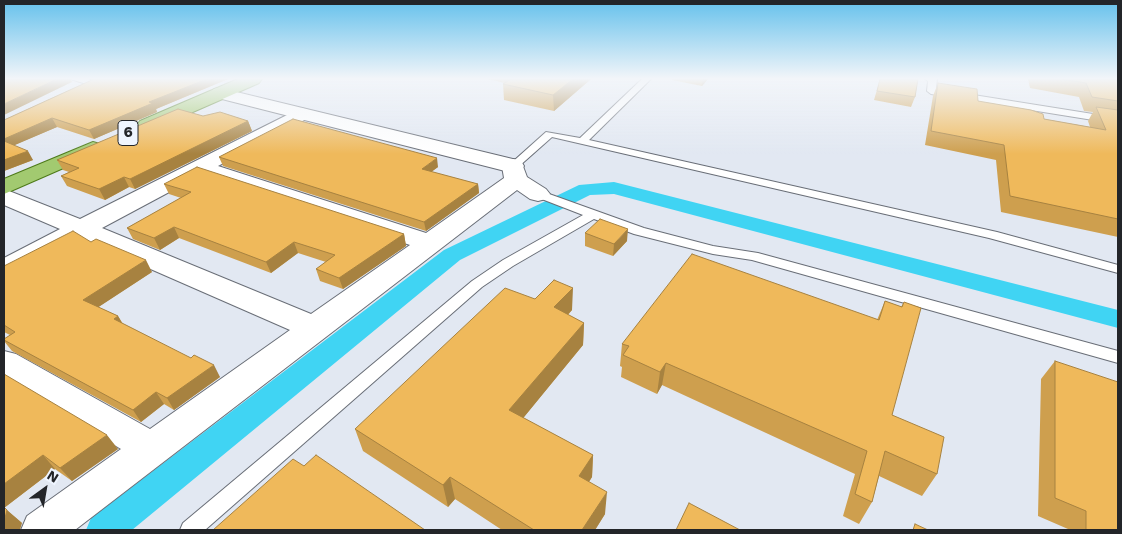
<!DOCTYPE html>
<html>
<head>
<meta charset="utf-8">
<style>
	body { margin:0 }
	#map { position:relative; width:1122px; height:534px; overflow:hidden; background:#e2e8f2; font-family:"Work Sans",sans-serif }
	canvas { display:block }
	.frame { position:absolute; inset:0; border:5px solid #232529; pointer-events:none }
	.north { position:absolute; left:20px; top:464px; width:50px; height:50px; -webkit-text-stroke:4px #eff5ff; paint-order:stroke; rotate:32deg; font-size:14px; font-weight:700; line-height:20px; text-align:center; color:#232529 }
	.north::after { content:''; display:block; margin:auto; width:18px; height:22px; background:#232529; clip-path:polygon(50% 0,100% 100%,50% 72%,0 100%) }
</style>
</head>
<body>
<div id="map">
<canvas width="1122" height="534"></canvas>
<div class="frame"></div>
<div class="north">N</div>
</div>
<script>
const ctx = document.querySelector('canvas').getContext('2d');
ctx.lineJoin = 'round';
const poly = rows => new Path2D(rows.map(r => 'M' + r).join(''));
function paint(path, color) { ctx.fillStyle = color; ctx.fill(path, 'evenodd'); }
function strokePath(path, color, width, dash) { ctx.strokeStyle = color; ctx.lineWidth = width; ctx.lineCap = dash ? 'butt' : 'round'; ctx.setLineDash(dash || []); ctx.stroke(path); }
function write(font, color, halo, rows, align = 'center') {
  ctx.font = font + ' "Work Sans",sans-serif'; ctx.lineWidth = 4; ctx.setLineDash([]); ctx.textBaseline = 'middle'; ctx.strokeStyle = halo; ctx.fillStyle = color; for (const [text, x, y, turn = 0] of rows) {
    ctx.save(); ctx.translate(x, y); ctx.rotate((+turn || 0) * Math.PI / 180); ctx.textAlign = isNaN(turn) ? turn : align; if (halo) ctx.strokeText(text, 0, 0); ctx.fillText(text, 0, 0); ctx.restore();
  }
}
const canal = poly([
	[614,182,1118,310,1118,328,614,194,590,195,460,260,132,530,86,530,91,518,444,250,579,185,614,182]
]);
const service = poly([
	[70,79,88,79,94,82,90,85,70,79],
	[642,79,651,79,589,140,997,232,1118,265,1118,273,989,238,552,137,517,168,513,169,508,166,546,132,580,138,642,79],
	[925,79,937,79,936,89,1118,118,1118,124,931,94,927,91,928,81,925,79],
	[538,190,644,228,713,246,758,253,1118,351,1118,363,752,260,713,254,634,234,594,219,513,266,482,287,205,530,180,530,183,523,472,281,503,260,583,215,534,196,532,194,538,190]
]);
const minor = poly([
	[301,108,308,110,311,114,308,118,218,166,426,233,504,178,502,166,505,161,513,159,521,161,527,177,546,189,550,194,546,199,538,201,530,199,517,190,75,530,21,530,27,516,121,449,4,379,4,351,16,354,150,429,290,330,82,239,14,275,4,278,4,258,60,229,4,205,4,189,80,219,301,108],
	[201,175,410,245,311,314,102,228,201,175]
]);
const tertiary = poly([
	[220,88,521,161,524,166,521,171,513,173,214,97,211,93,214,89,220,88]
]);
const primary = poly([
	[238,79,262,79,259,83,154,129,147,131,140,129,137,125,140,121,238,79],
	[93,142,100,144,103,148,100,152,4,194,4,179,93,142]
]);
const wall = poly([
	[94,79,228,79,156,109,157,112,94,139,57,127,14,145,33,160,4,171,4,120],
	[487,79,591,79,554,111,504,100,503,84,505,83],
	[672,79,708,79,702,86,672,80],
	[880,79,918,79,915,97,911,107,874,100],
	[1028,79,1118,79,1118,237,1001,212,996,160,925,145,933,96,938,83,978,101,1044,119,1090,127,1088,121,1093,112,1084,111,1079,97,1030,88],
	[203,116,248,121,252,131,135,189,129,187,105,200,67,186,61,176,69,172,63,170,57,160],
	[219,157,438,167,431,172,478,184,479,193,426,231,223,166],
	[164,184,404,234,406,246,343,289,320,281,316,269,326,262,298,253,271,273,179,238,160,250,133,239,127,228,181,198,169,194],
	[585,233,627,241,613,256,585,246],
	[91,242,152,272,98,307,118,316,123,324,220,377,174,410,164,404,141,422,12,351,4,341,4,339,10,335,4,332,4,266],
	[535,299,572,310,568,315,584,323,583,345,523,418,593,455,592,477,589,482,605,514,595,530,502,530,455,499,448,507,363,451,355,429],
	[885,301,901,307,904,302,892,415,937,474,922,496,879,476,872,502,859,524,843,516,855,474,662,385,657,394,621,377,622,367,620,366,622,344,877,320],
	[1055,361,1118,530,1068,530,1068,529,1038,516,1041,379],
	[4,374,118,449,72,481,55,469,4,508,22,523,4,530]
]);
const shadedWall = poly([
	[57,79,71,79,72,82,4,115,4,104],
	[207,79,228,79,156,109,157,112,94,139,89,130,149,102],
	[573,79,591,79,554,111,553,95],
	[703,79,708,79,702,86],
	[52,118,57,127,8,148,4,140,4,139],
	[248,121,252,131,135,189,130,179],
	[28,151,33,160,4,171,4,160],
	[437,158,438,167,423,178,422,169],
	[124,177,129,187,105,200,99,189],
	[478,184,479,193,426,231,424,222],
	[174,227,179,238,160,250,154,238],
	[628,229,627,241,613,256,614,244],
	[404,234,406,246,343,289,339,278],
	[294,242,298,253,271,273,266,262],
	[146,260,152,272,91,312,83,300],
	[573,288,572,310,554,329,554,307],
	[118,316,125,328,114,319],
	[584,323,583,345,511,433,509,410],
	[666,363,662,385,657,394,660,372],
	[214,365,220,377,174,410,167,398],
	[156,392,164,404,141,422,133,410],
	[107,435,118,449,72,481,60,468],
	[43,455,55,469,4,508,4,484],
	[593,455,592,477,578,498,579,476],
	[450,477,455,499,448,507,443,485],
	[607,492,605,514,595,530,582,530],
	[7,510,22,523,20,530,4,530,4,520]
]);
const building = poly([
	[4,79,57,79,4,104,4,79],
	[94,79,207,79,149,102,153,103,89,130,52,118,4,139,4,120,94,79],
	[511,79,573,79,553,95,503,84,511,79],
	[880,79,918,79,915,97,877,91,880,79],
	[1061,79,1118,79,1118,101,1092,97,1086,83,1061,79],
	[938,83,977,89,978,101,1031,110,1043,114,1044,119,1106,130,1096,107,1118,110,1118,219,1010,196,1004,145,931,131,938,83],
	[178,109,203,116,220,112,248,121,130,179,124,177,99,189,61,176,79,168,57,160,178,109],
	[293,119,437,158,422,169,478,184,424,222,219,157,293,119],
	[4,141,28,151,4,160,4,141],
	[197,167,404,234,339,278,316,269,335,255,294,242,266,262,174,227,154,238,127,228,191,192,164,184,197,167],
	[600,219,628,229,614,244,585,233,600,219],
	[73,231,91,242,96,239,146,260,83,300,118,316,114,319,191,358,194,355,214,365,167,398,156,392,133,410,4,340,4,339,15,332,4,325,4,266,73,231],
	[692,254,879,320,885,301,902,307,904,302,921,308,892,415,944,437,937,474,885,451,872,502,855,494,867,451,666,363,660,372,623,355,629,346,622,344,692,254],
	[554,280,573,288,554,307,584,323,509,410,593,455,579,476,607,492,582,530,534,530,450,477,443,485,355,429,505,288,535,299,554,280],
	[1055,361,1118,382,1118,530,1086,530,1086,511,1055,498,1055,361],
	[4,374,107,435,60,468,43,455,4,484,4,374],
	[316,455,425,530,213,530,293,459,304,466,316,455],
	[689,503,740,530,676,530,689,503],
	[4,507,7,510,5,518,4,520,4,507],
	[915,524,928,530,913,530,915,524]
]);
const shields = [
	[128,133,20]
];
const shieldNames = [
	["6",128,133]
];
paint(canal, '#40d4f3');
strokePath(service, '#696e77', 2);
strokePath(minor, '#696e77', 2);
strokePath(tertiary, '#696e77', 2);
strokePath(primary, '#4d7a19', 2);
paint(service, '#fff');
paint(minor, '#fff');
paint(tertiary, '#fff');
paint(primary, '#a2ca70');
paint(wall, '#ce9f4e');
paint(shadedWall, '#a78240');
paint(building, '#efb95b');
strokePath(building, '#a78240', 1);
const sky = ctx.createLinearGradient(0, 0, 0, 154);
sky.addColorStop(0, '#65c1ec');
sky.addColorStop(0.51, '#f2f5f9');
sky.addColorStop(1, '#f2f5f900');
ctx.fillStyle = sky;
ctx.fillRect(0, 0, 1122, 154);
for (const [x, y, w] of shields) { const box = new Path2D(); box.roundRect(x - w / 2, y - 12.5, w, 25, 4); ctx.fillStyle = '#eff5ff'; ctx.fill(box); strokePath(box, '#232529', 1); }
write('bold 15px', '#232529', null, shieldNames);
</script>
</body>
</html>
